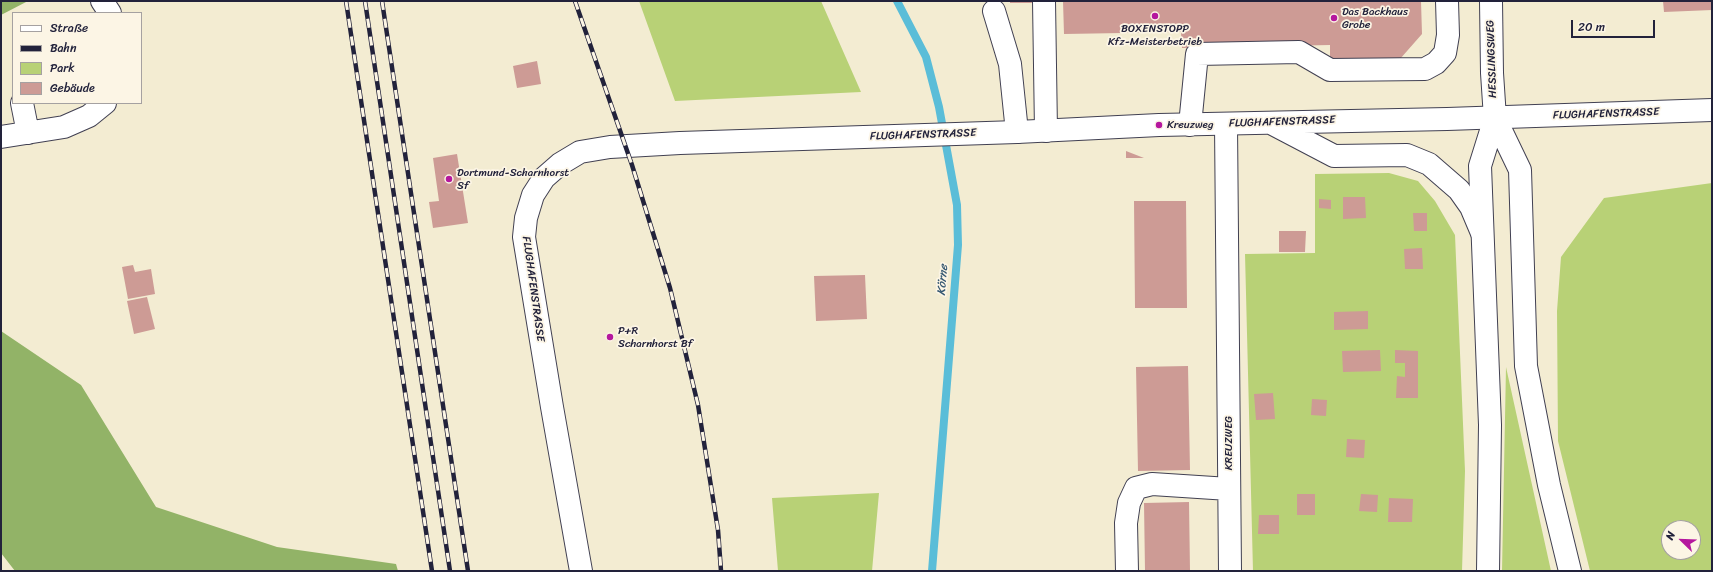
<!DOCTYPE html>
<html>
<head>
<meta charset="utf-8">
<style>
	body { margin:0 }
	#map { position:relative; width:1713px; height:572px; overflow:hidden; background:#f3ecd2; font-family:Sriracha,sans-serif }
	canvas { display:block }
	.frame { position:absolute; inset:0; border:2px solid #22223b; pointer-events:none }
	.legend { position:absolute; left:12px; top:12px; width:130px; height:92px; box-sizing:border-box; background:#fcf5e5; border:1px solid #a5a1a1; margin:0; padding:5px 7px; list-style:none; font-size:12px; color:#22223b }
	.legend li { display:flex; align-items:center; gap:8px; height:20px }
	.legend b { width:20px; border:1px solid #a5a1a1 }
	.north { position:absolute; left:1661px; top:520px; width:40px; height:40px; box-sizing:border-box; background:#fcf5e5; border:1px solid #a5a1a1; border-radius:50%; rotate:293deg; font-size:11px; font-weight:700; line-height:16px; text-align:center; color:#22223b }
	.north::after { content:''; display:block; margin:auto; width:14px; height:18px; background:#b5179e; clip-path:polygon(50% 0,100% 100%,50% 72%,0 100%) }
	.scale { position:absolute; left:1571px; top:20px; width:84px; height:18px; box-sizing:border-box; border:2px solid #22223b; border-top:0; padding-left:5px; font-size:12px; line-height:14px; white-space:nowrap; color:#22223b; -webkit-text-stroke:3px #fcf5e5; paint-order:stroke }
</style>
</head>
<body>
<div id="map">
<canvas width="1713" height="572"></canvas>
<div class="frame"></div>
<ul class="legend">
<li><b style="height:5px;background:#fff"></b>Straße</li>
<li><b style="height:5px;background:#22223b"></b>Bahn</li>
<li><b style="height:11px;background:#b8d176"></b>Park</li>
<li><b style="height:11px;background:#cd9b95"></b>Gebäude</li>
</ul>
<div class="north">N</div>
<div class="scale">20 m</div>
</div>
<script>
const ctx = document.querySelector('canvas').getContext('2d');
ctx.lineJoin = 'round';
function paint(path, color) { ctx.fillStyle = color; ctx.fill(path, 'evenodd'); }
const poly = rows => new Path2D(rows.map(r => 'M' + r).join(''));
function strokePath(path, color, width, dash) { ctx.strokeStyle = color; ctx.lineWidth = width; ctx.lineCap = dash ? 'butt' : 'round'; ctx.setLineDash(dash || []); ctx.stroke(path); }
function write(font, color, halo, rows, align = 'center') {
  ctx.font = font + ' Sriracha,sans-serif'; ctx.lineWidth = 3.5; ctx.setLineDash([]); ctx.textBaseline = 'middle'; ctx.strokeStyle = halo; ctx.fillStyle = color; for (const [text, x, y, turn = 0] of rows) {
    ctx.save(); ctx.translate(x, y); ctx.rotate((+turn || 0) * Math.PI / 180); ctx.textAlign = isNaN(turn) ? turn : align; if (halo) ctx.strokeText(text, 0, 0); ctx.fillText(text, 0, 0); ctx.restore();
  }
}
const green = poly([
	[639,1,821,1,861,92,675,101],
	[1389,173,1418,181,1435,201,1455,235,1465,471,1462,571,1253,571,1245,254,1315,253,1315,174],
	[1712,183,1712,571,1590,571,1558,441,1557,311,1561,257,1604,198],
	[1669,528,1693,528,1693,552,1669,552],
	[1506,367,1551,571,1502,571],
	[879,493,872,571,778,571,772,498]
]);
const forest = poly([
	[1,1,28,1,1,15],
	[1,331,81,385,156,507,277,547,396,564,398,571,15,571,1,553]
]);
const stream = poly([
	[897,1,926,57,939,107,957,205,958,245,932,571]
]);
const building = poly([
	[1010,1,1034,1,1034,3,1010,3],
	[1063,1,1421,1,1422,34,1400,59,1330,60,1330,45,1182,48,1181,32,1064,34],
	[1663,1,1712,1,1712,10,1664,12],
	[537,61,541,84,517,88,513,66],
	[1126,151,1144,158,1126,158],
	[457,154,468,223,433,228,429,202,439,201,433,158],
	[1343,197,1365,197,1366,218,1343,219],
	[1319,199,1331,200,1331,209,1319,208],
	[1134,201,1186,201,1187,308,1135,308],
	[1413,213,1427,213,1427,231,1414,231],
	[1279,231,1306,231,1305,252,1279,252],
	[1422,248,1423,269,1405,269,1404,249],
	[133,265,135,272,151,269,155,294,128,299,122,267],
	[865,275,867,319,816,321,814,276],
	[147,297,155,329,134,334,127,301],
	[1368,311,1368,329,1334,330,1334,312],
	[1380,350,1381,371,1343,372,1342,351],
	[1395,350,1418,351,1418,398,1396,398,1397,376,1405,377,1405,363,1395,363],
	[1188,366,1190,470,1138,471,1136,367],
	[1273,393,1275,419,1256,420,1254,394],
	[1312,399,1327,400,1326,416,1311,415],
	[1347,439,1365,440,1364,458,1346,457],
	[1297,494,1315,494,1315,515,1297,515],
	[1361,494,1378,495,1377,512,1359,511],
	[1389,498,1413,499,1412,522,1388,522],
	[1189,502,1190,571,1145,571,1144,503],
	[1259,515,1279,515,1279,534,1258,534]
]);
const minor = poly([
	[102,1,110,13],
	[1044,1,1046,131],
	[1491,1,1492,73,1495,118],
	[994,11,1010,64,1017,132],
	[22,103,28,133],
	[1226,124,1230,571],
	[1190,125,1197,54,1299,52,1330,70,1425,69,1436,63,1445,53,1448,35,1447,1],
	[1,137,64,127,89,116,105,103],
	[1127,571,1126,523,1129,503,1136,488,1152,484,1229,489]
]);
const major = poly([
	[1271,123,1334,156,1407,155,1429,164,1459,190,1471,207,1482,233],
	[581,571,552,407,524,237,526,218,533,195,544,178,560,164,580,152,610,147,680,143,1017,132,1159,125,1447,119,1712,110]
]);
const highway = poly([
	[1495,118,1520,170,1526,366,1549,485,1570,571],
	[1488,571,1490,425,1480,166,1495,118]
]);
const rail = poly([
	[346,1,432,571],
	[365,1,450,571],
	[382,1,468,571],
	[575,1,632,165,670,288,698,405,718,530,721,571]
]);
const markers = [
	[1155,16,4,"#b5179e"],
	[1334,18,4,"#b5179e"],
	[1159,125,4,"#b5179e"],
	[449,179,4,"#b5179e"],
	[610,337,4,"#b5179e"]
];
const poiNames = [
	["Das Backhaus",1342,12],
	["Grobe",1342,25],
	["BOXENSTOPP",1155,29,"center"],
	["Kfz-Meisterbetrieb",1155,42,"center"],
	["Kreuzweg",1167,125],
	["Dortmund-Scharnhorst",457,173],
	["Sf",457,186],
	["P+R",618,331],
	["Scharnhorst Bf",618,344]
];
const streetNames = [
	["HESSLINGSWEG",1492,59,-92],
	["FLUGHAFENSTRASSE",1606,114,-2],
	["FLUGHAFENSTRASSE",1282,122,-2],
	["FLUGHAFENSTRASSE",923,135,-2],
	["FLUGHAFENSTRASSE",533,289,82],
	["KREUZWEG",1229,443,-90]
];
const waterNames = [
	["Körne",943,280,-85]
];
paint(green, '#b8d176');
paint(forest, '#92b367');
strokePath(stream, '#5abdd8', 8);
paint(building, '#cd9b95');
strokePath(minor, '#414052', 24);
strokePath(major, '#414052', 24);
strokePath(highway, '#414052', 24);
strokePath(minor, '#fff', 22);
strokePath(major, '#fff', 22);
strokePath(highway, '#fff', 22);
strokePath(rail, '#22223b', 4.5);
strokePath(rail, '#fcf5e5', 3, [9]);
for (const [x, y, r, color] of markers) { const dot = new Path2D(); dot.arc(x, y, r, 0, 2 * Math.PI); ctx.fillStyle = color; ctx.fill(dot); strokePath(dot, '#fcf5e5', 1.5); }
write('11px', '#22223b', '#fcf5e5', poiNames, 'left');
write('11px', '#22223b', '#fcf5e5', streetNames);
write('italic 12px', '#365872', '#fcf5e5', waterNames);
</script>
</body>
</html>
